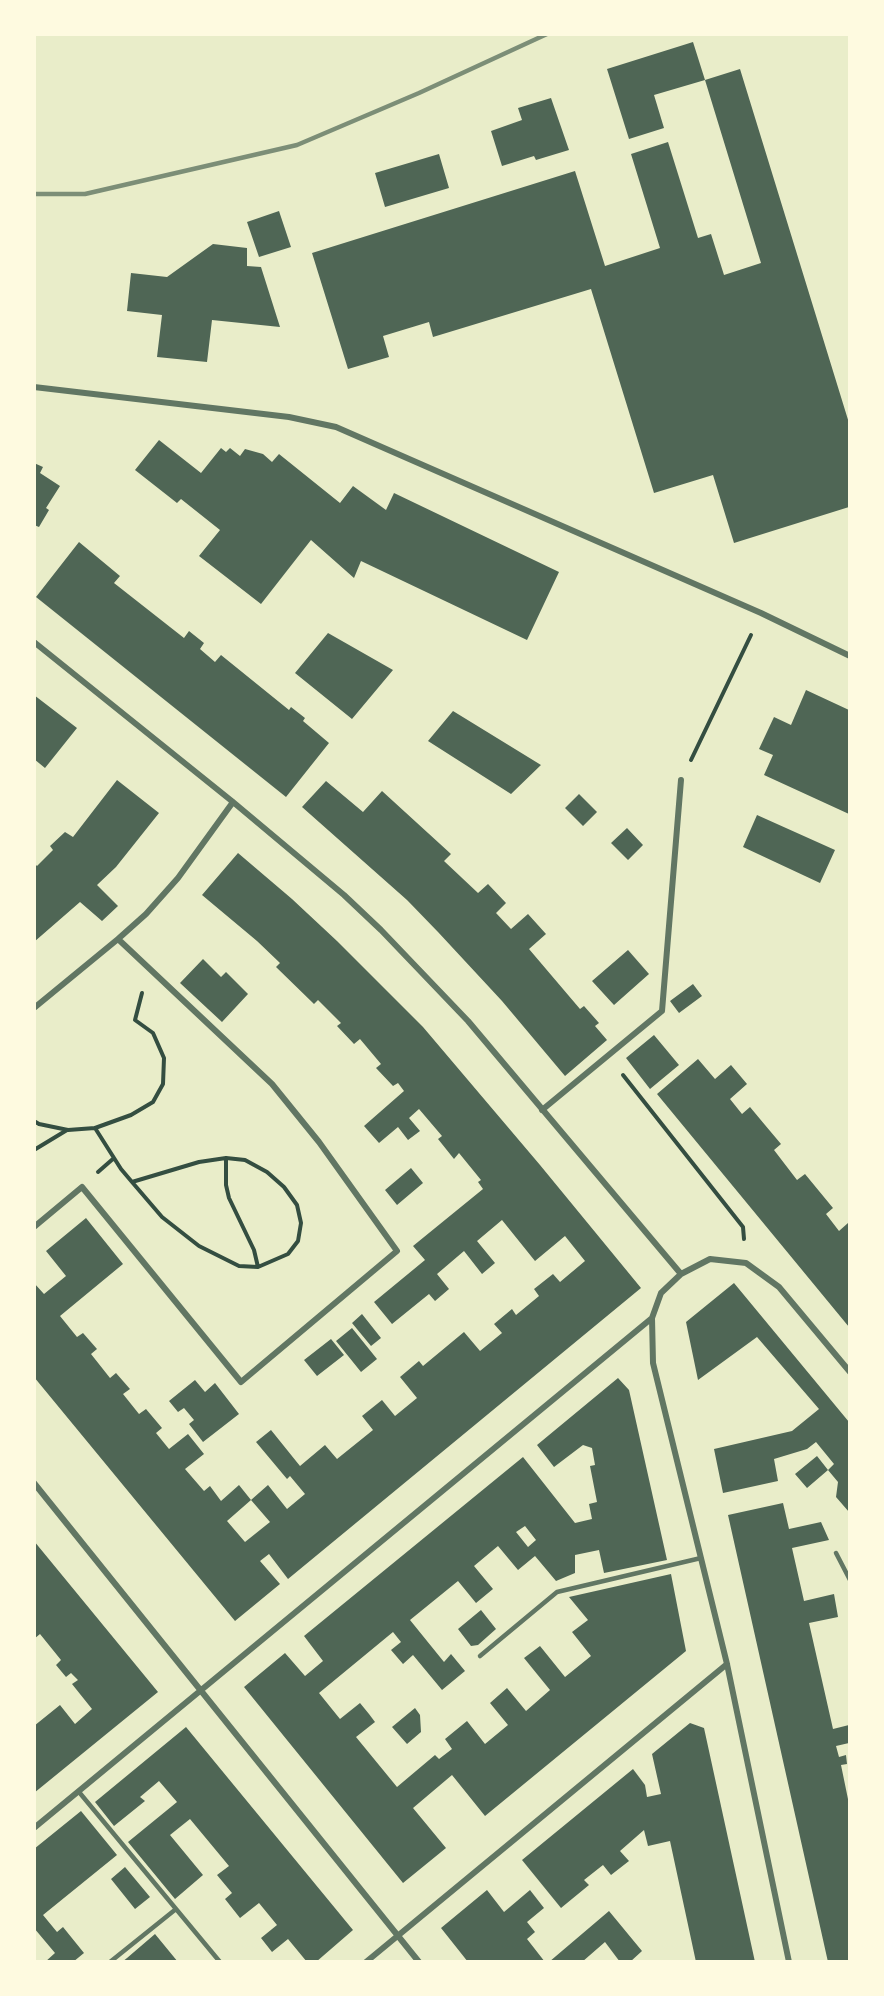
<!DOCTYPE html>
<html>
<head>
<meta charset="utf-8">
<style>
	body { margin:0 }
	#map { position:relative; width:884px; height:1996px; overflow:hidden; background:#e9edc9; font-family:Jost,sans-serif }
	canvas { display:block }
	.frame { position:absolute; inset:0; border:36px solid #fefae0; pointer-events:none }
</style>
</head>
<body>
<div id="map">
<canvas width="884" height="1996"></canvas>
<div class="frame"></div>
</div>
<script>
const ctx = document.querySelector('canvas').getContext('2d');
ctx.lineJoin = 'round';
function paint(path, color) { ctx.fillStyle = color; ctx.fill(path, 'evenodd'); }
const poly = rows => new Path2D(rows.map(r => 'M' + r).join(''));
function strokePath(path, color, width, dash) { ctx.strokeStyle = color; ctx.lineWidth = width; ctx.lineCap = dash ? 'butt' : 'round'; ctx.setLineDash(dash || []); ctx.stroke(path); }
const building = poly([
	[693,42,705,80,740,69,849,423,849,507,734,543,713,475,654,493,591,289,433,337,429,322,383,336,389,357,348,369,312,253,575,171,605,266,660,248,631,154,668,142,698,238,711,234,724,275,761,263,705,80,654,95,664,128,629,139,607,69],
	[551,98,569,150,536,160,534,156,502,166,491,131,522,120,518,108],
	[439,154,449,188,385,207,375,173],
	[279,211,291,247,259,257,247,222],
	[213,244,247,248,247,266,261,267,280,327,212,320,207,362,157,357,162,315,127,311,131,273,167,277],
	[159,440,201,473,221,448,226,452,230,448,240,456,245,449,263,454,272,462,279,454,340,503,353,486,386,510,394,493,559,572,527,640,361,561,354,578,311,540,261,604,199,556,220,530,181,499,177,503,135,470],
	[34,463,43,467,40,473,60,486,46,508,49,510,39,527,34,525],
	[79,542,120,576,114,583,184,638,189,631,204,643,200,649,215,662,221,655,289,710,291,707,305,718,303,721,329,743,286,797,36,597],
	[328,633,393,670,352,719,295,673],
	[806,690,849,710,849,814,764,775,773,755,759,749,774,717,791,725],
	[34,695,77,728,45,768,34,759],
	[453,711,541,765,511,794,428,741],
	[117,780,159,813,116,867,97,885,118,906,102,921,80,902,34,942,34,863,37,866,53,850,50,846,65,832,73,837],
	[326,781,363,812,382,791,451,854,444,861,478,893,488,884,506,903,496,913,511,929,528,914,546,934,529,949,580,1009,584,1006,599,1023,595,1026,607,1040,565,1076,502,1001,438,932,407,900,302,807],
	[579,794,597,812,583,826,565,808],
	[757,815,835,850,820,883,743,847],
	[627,828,643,845,628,860,611,843],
	[238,853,292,899,337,941,423,1027,540,1165,641,1288,288,1579,269,1554,260,1561,280,1584,235,1621,34,1377,34,1283,44,1294,66,1276,46,1251,86,1218,123,1264,60,1316,77,1337,83,1333,97,1349,91,1354,110,1378,116,1373,130,1389,123,1394,139,1414,146,1409,162,1428,156,1433,169,1449,188,1434,204,1454,185,1469,204,1491,210,1486,221,1501,239,1485,251,1500,227,1521,245,1542,270,1522,251,1500,268,1485,287,1509,305,1494,290,1476,287,1479,256,1442,271,1430,300,1466,325,1445,337,1459,373,1430,362,1416,382,1400,395,1416,417,1398,400,1377,419,1361,423,1366,464,1332,480,1351,502,1333,494,1324,512,1309,516,1315,539,1296,534,1289,553,1274,560,1282,585,1261,565,1236,535,1261,502,1220,477,1241,495,1263,482,1274,464,1251,437,1274,449,1289,435,1301,429,1294,392,1324,374,1302,425,1260,413,1246,483,1189,478,1182,481,1180,459,1153,454,1159,438,1139,442,1136,419,1109,409,1118,420,1131,408,1140,398,1127,379,1143,364,1126,404,1091,398,1083,393,1086,376,1068,381,1064,360,1039,354,1044,337,1026,341,1023,318,1000,314,1004,276,967,280,963,257,941,202,895],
	[628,950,649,974,614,1005,592,981],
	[203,959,221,977,226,972,248,994,222,1022,180,983],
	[693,984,702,996,679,1013,670,1001],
	[654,1035,679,1065,650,1089,626,1058],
	[698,1059,715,1079,731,1065,747,1084,730,1099,742,1114,750,1107,765,1125,781,1144,774,1150,797,1180,805,1174,833,1208,826,1214,839,1231,848,1223,849,1225,849,1327,657,1094],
	[411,1168,423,1183,397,1205,385,1190],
	[734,1283,849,1422,849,1512,836,1497,838,1482,828,1470,807,1488,795,1474,817,1456,828,1470,834,1464,816,1442,807,1449,774,1459,778,1481,723,1493,714,1449,792,1431,819,1409,757,1337,698,1380,686,1322],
	[362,1314,381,1338,371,1346,352,1323],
	[352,1328,377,1359,361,1372,336,1341],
	[331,1339,344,1355,317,1376,304,1360],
	[618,1378,629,1390,667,1560,604,1573,599,1550,575,1555,575,1573,556,1581,535,1556,518,1570,498,1546,474,1566,493,1589,476,1603,458,1581,410,1620,444,1662,451,1654,465,1671,442,1690,413,1655,403,1664,391,1650,401,1642,393,1632,319,1693,340,1719,360,1703,369,1714,375,1722,356,1737,397,1787,435,1755,439,1759,452,1749,445,1739,467,1721,485,1744,508,1725,490,1703,507,1688,526,1711,550,1690,524,1658,540,1646,565,1677,591,1656,572,1632,588,1620,569,1597,671,1574,686,1651,485,1816,452,1775,413,1808,446,1848,403,1883,244,1687,285,1653,305,1676,323,1661,304,1636,523,1457,575,1523,592,1519,589,1504,597,1502,590,1466,595,1465,592,1448,583,1445,554,1467,537,1445],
	[525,1526,536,1540,528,1547,516,1532],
	[195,1380,205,1392,215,1383,239,1414,203,1442,189,1424,194,1420,184,1408,178,1412,169,1401],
	[783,1503,789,1529,821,1522,829,1540,792,1548,804,1601,834,1594,838,1617,809,1623,833,1729,849,1725,849,1743,836,1746,839,1757,846,1755,847,1764,841,1765,849,1804,849,1962,828,1962,728,1515],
	[34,1541,158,1692,34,1793,34,1726,60,1705,75,1724,92,1709,72,1684,78,1680,71,1673,66,1677,56,1665,61,1660,40,1634,34,1639],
	[481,1610,496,1629,478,1645,471,1646,458,1629],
	[415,1708,420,1715,421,1732,407,1744,392,1727],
	[690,1723,704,1728,755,1962,696,1962,670,1841,648,1846,644,1830,620,1851,629,1861,611,1875,603,1865,584,1880,589,1885,561,1908,522,1860,633,1769,645,1785,647,1797,661,1794,652,1754],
	[186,1727,353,1930,316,1962,307,1962,288,1939,272,1952,261,1938,277,1925,259,1903,240,1918,225,1899,232,1893,217,1875,229,1866,190,1819,170,1835,203,1875,175,1899,128,1842,177,1802,159,1781,140,1797,145,1801,114,1826,95,1802],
	[81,1811,117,1855,43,1915,57,1932,63,1927,84,1953,73,1962,45,1962,55,1953,34,1928,34,1849],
	[125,1867,150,1897,135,1909,111,1879],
	[487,1890,504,1912,530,1890,544,1908,527,1922,535,1932,527,1939,545,1962,468,1962,441,1928],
	[609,1911,642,1951,630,1962,620,1962,605,1942,582,1962,549,1962],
	[155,1934,178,1962,122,1962,127,1958]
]);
const path = poly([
	[691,760,751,635],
	[623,1075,743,1227,744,1239],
	[34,1121,39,1124,68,1130,95,1128],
	[34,1150,67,1130],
	[226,1158,226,1185,229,1198,254,1250,258,1267],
	[98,1172,114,1158],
	[132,1182,199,1162,226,1158,245,1160,267,1172,284,1187,297,1205,301,1223,298,1241,288,1254,258,1267,239,1266,199,1246,162,1217,132,1182,121,1169,95,1128,131,1115,153,1102,163,1084,164,1058,153,1033,135,1020,142,993]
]);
const service = poly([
	[836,1553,850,1580],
	[480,1656,557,1592,701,1558],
	[79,1792,220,1962],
	[110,1962,176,1909]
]);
const minor = poly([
	[34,387,289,417,336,427,761,613,850,656],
	[34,642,233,802,344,895,381,930,468,1021,681,1274,710,1259,746,1263,779,1287,850,1372],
	[34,1008,118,939,146,914,178,878,233,802],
	[542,1110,662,1011,681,780],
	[34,1227,82,1187,241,1382,397,1251,319,1142,272,1084,118,939],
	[652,1318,653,1363,727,1664,789,1962],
	[34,1483,419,1962],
	[34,1828,652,1318,661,1293,681,1274],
	[366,1962,727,1664]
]);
const rail = poly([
	[34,194,85,194,297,145,419,93,547,34]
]);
paint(building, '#4f6655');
strokePath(path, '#344e41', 4);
strokePath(service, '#617663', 4.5);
strokePath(minor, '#617663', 6);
strokePath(rail, '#7c8e77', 4.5);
</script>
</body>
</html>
